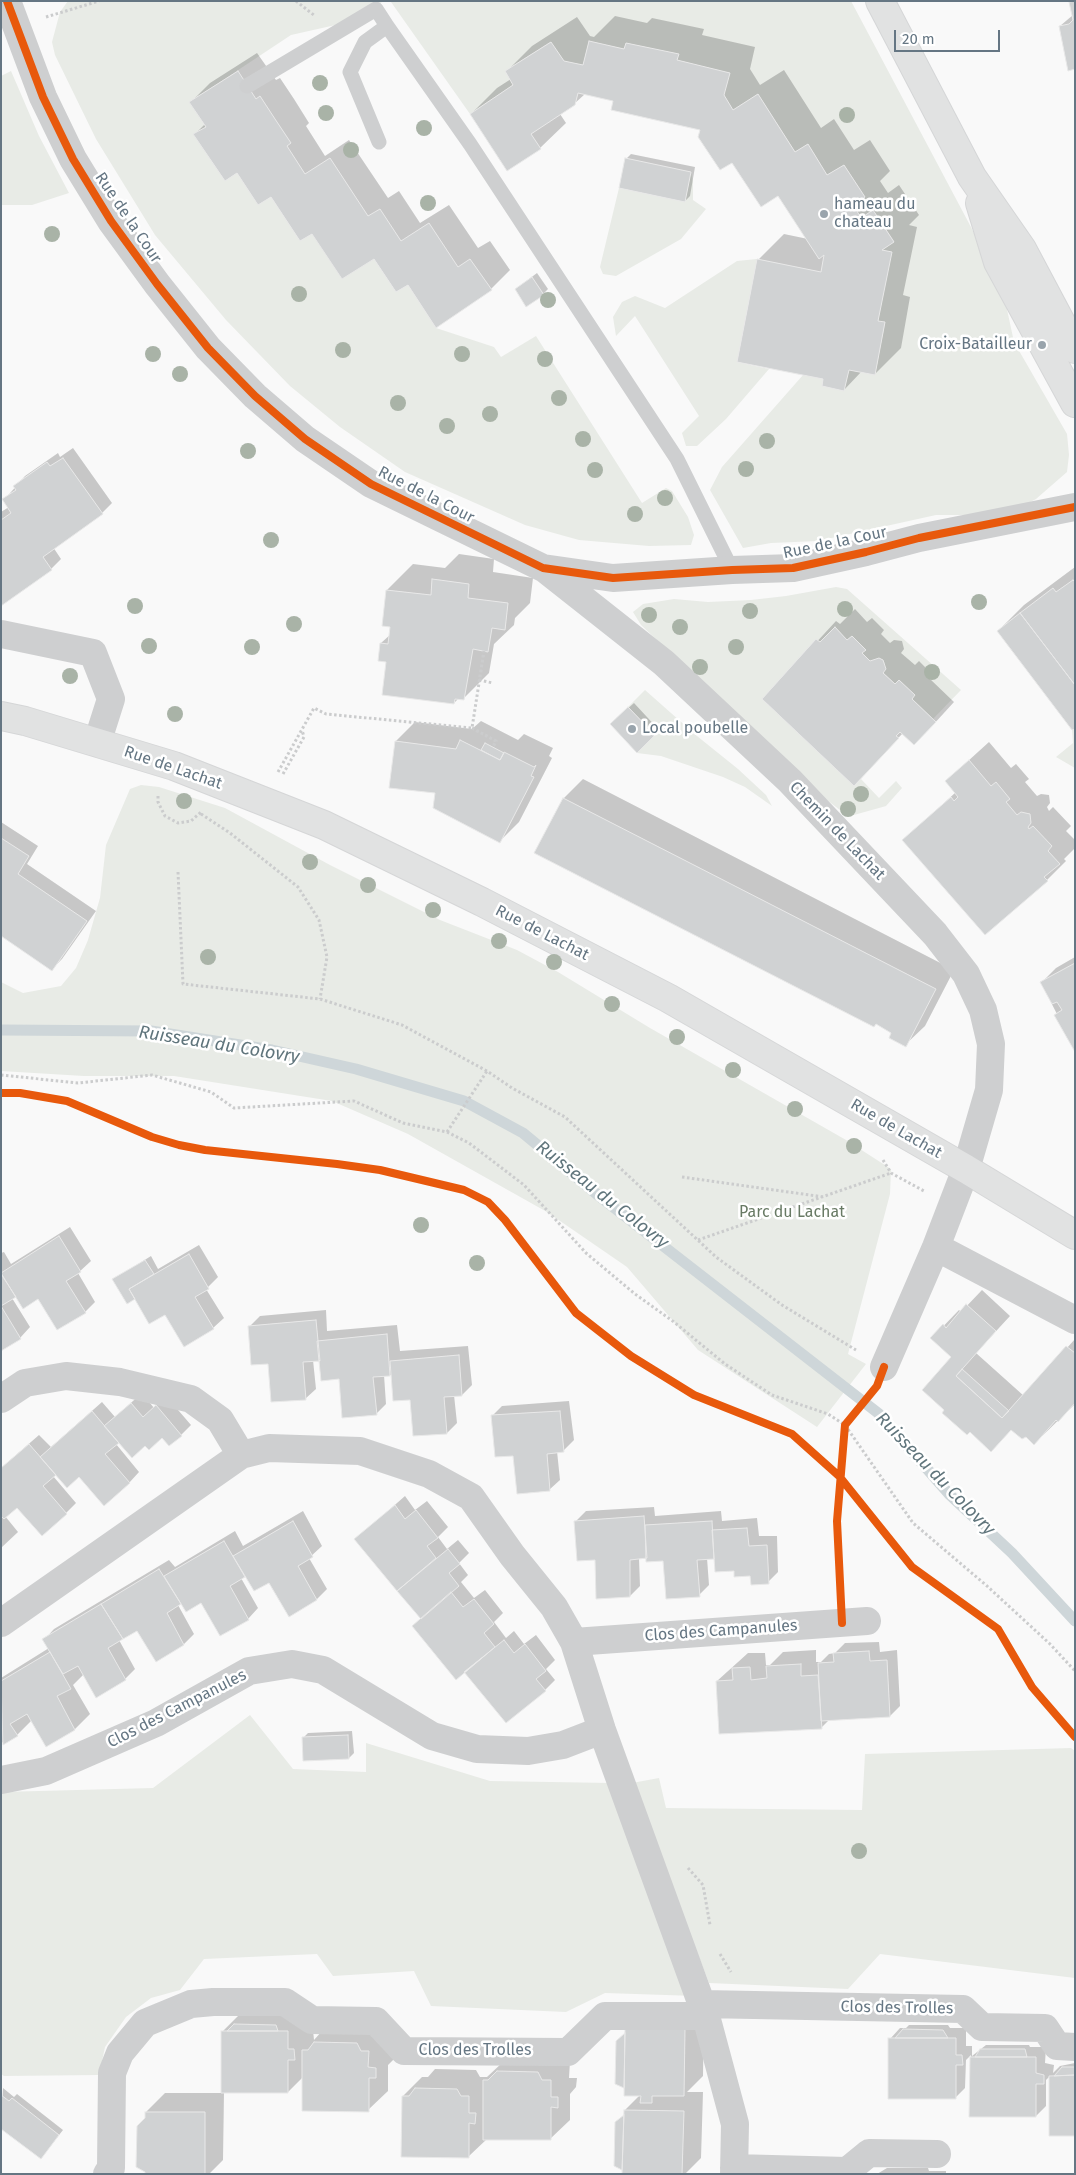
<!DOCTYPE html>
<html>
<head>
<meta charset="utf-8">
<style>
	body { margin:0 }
	#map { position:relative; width:1076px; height:2175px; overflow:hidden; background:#f9f9f9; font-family:"Fira Sans",sans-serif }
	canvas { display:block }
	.frame { position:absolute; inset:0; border:2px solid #657683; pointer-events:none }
	.scale { position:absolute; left:894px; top:30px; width:106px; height:22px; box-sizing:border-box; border:2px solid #657683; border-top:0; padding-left:6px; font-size:15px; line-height:18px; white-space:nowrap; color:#657683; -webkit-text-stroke:4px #fff; paint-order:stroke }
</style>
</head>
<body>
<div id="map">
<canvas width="1076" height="2175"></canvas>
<div class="frame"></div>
<div class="scale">20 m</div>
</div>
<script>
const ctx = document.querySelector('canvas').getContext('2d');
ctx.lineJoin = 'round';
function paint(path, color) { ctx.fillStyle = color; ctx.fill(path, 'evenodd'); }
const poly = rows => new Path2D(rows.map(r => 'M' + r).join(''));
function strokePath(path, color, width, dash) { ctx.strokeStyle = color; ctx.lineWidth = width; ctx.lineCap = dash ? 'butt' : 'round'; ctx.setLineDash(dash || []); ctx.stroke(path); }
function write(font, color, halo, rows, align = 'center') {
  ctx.font = font + ' "Fira Sans",sans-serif'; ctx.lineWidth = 5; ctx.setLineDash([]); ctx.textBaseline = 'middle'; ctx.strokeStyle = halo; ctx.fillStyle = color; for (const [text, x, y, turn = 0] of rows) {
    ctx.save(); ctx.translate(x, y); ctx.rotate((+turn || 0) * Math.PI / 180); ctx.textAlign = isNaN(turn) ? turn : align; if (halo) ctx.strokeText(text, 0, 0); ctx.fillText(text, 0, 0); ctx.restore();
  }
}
const green = poly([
	[68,1,851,1,972,229,1005,300,1014,342,1067,434,1069,455,1067,472,1036,499,1015,510,990,515,936,515,818,541,771,543,743,548,710,490,722,467,803,375,823,379,822,386,844,391,849,370,875,375,885,323,878,321,891,252,882,250,894,241,873,210,861,218,854,206,865,197,844,165,827,175,808,144,795,152,758,94,733,110,724,95,729,73,677,60,678,54,626,43,624,49,589,41,583,65,564,61,550,42,505,71,513,85,470,114,391,2,384,1,340,24,291,35,190,102,206,127,194,134,225,181,237,173,258,205,271,197,300,241,312,234,374,259,396,292,408,285,436,328,494,347,501,357,536,336,642,503,666,488,672,491,688,517,694,535,691,545,649,546,579,540,525,525,405,472,340,427,290,386,226,320,155,235,96,139,55,55,52,42,60,12],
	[11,71,39,136,69,193,32,205,1,205,1,76],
	[691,172,693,182,693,200,706,209,681,239,616,276,603,274,600,267,619,188,685,202],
	[757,259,737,362,769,369,726,419,697,446,686,446,682,433,699,416,635,316,616,336,613,317,622,302,635,296,665,308,737,261],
	[836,587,847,589,961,690,933,719,912,699,915,695,899,680,895,684,878,667,885,664,883,660,879,658,870,661,862,653,866,650,852,636,847,640,835,627,820,642,816,639,762,699,854,786,861,779,879,798,896,781,902,788,886,806,854,815,840,810,823,797,641,625,633,612,643,604,674,599,708,602,751,600,786,596],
	[645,690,697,736,738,769,766,795,772,806,745,787,723,777,661,756,637,753,655,735,628,707],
	[1075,729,1075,768,1056,757,1073,743,1072,730],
	[141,785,159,787,225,808,330,865,440,920,517,950,558,972,650,1028,846,1140,891,1169,890,1194,848,1354,866,1364,817,1427,698,1350,627,1267,547,1212,408,1134,332,1101,174,1076,84,1076,1,1071,1,982,23,993,61,986,76,968,88,940,100,898,106,845,130,789],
	[250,1715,293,1769,366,1772,366,1743,490,1781,611,1783,696,1996,605,1993,566,2012,431,2006,414,1971,333,1976,317,1954,204,1959,180,1990,151,1998,126,2017,105,2047,99,2075,4,2076,1,2074,1,1792,153,1788],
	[1071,1748,1075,1751,1075,1978,880,1954,848,1989,709,1983,632,1783,659,1778,666,1808,862,1810,865,1754]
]);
const shadow = poly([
	[1072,1,1075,1,1075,68,1060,26,1073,15],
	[615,16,647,23,652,18,704,29,702,35,755,47,750,69,760,85,784,70,821,128,834,119,854,150,870,140,890,171,880,181,888,193,899,185,919,215,909,225,917,227,903,295,910,297,901,348,875,374,862,371,844,390,825,379,758,260,784,234,808,239,779,194,733,161,701,129,614,101,585,94,574,104,560,114,566,123,540,148,471,114,497,88,511,79,507,71,532,46,577,17,590,36,594,37],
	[257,53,276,80,280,78,294,99,309,123,306,126,325,156,349,140,388,198,399,191,420,223,449,205,478,248,490,241,510,270,491,289,408,283,374,257,313,232,272,195,237,172,195,134,205,124,191,102,210,83],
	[631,154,695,167,690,196,685,201,626,159],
	[537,273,548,289,543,294,521,285],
	[73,448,112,503,102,513,53,547,61,559,51,569,1,605,1,512,9,507,4,500,25,476,58,453,60,457],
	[459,554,494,559,493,572,533,578,530,603,515,618,514,625,494,644,489,673,463,699,459,698,454,703,387,660,381,643,391,634,391,626,384,625,387,590,413,564,445,568],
	[1075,567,1075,727,998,631,1024,605],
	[855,609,867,622,872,618,884,630,881,634,890,643,894,640,902,641,904,649,901,653,915,665,919,661,933,675,930,679,954,702,933,725,903,733,854,784,764,699,836,621,840,624],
	[634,703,659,730,637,751,616,719],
	[481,721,518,740,524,734,553,748,549,756,552,758,519,822,500,841,436,792,396,741,415,722,472,729],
	[989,742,1011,768,1016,764,1029,779,1025,782,1037,796,1041,794,1049,795,1050,803,1047,807,1049,811,1053,807,1071,826,1066,831,1075,840,1075,848,1064,859,1066,861,1047,880,904,840,956,792,946,781],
	[583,779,954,970,925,1026,905,1045,893,1032,536,853,564,798],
	[1,822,38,846,27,864,96,911,62,959,52,969,1,934],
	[1075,957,1075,1049,1041,983,1056,968],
	[70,1227,91,1261,78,1273,95,1302,85,1312,38,1297,16,1295,12,1298,30,1327,20,1338,1,1349,1,1253,4,1252,11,1264],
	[199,1245,218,1277,206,1289,224,1318,213,1328,184,1346,165,1313,135,1298,114,1279,151,1256,158,1269],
	[982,1290,1010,1316,976,1353,1024,1396,1075,1339,1075,1404,1034,1444,1026,1435,1012,1429,991,1451,953,1356,932,1338,959,1310,961,1312],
	[326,1310,327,1331,397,1325,400,1351,468,1346,472,1385,462,1395,454,1395,457,1423,447,1433,411,1398,392,1375,384,1375,386,1404,376,1414,321,1360,313,1360,316,1389,305,1399,270,1363,250,1326,260,1316],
	[142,1393,154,1408,166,1396,191,1425,181,1435,162,1437,145,1445,119,1442,116,1444,139,1472,129,1483,56,1473,53,1476,76,1503,66,1513,17,1506,5,1516,18,1532,1,1548,1,1468,39,1435,51,1447,102,1402,115,1417],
	[569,1401,574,1440,564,1450,557,1451,560,1480,549,1490,514,1455,492,1416,502,1406],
	[405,1496,415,1510,427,1501,448,1527,438,1537,447,1549,458,1540,469,1553,459,1563,468,1575,461,1582,474,1598,485,1590,503,1613,494,1622,506,1638,514,1631,524,1644,536,1635,555,1660,546,1669,555,1680,545,1690,421,1619,356,1539],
	[654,1507,655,1516,721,1511,722,1521,757,1518,759,1536,777,1536,778,1572,768,1582,715,1557,707,1558,709,1585,699,1595,664,1560,639,1558,640,1586,630,1596,596,1559,576,1521,586,1511],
	[303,1511,322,1546,309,1558,327,1589,317,1599,289,1615,270,1581,246,1575,241,1578,258,1608,248,1619,202,1601,182,1603,178,1605,194,1634,184,1644,138,1629,119,1640,135,1669,125,1679,84,1674,73,1685,90,1714,75,1729,47,1746,32,1720,17,1735,3,1743,1,1740,1,1678,49,1648,44,1640,54,1629,169,1560,175,1567,235,1531,243,1546],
	[879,1642,880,1652,897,1650,900,1706,890,1716,829,1720,821,1728,717,1681,748,1653,765,1653,766,1665,770,1665,783,1652,816,1650,816,1662,821,1662,829,1654,835,1653,845,1643],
	[352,1731,354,1753,349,1758,303,1738,308,1733],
	[704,2009,703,2076,687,2092,703,2092,701,2158,685,2174,624,2174,624,2167,622,2168,616,2165,625,2110,641,2094,626,2084,624,2086,618,2042],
	[242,2012,307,2012,313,2030,314,2040,322,2031,376,2024,395,2058,388,2065,388,2091,368,2110,303,2077,288,2092,224,2092,223,2160,209,2174,146,2174,146,2112,165,2093,222,2093,222,2032],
	[909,2025,948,2025,950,2028,966,2028,966,2046,972,2046,972,2056,986,2045,1029,2045,1030,2047,1046,2047,1045,2063,1054,2065,1053,2073,1060,2066,1075,2063,1075,2135,1050,2135,1050,2076,1046,2080,1046,2106,1036,2116,970,2115,971,2055,966,2060,965,2088,955,2098,890,2039,900,2028,906,2028],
	[504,2061,570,2061,569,2078,577,2078,576,2087,570,2094,570,2120,550,2139,487,2139,469,2156,403,2096,422,2077,428,2077,435,2069,476,2070,480,2077,487,2077],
	[3,2088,14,2097,17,2094,63,2130,45,2153,1,2127],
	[887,2168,928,2168,929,2171,946,2171,946,2174,877,2174]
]);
const stream = poly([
	[1,1030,151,1031,272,1050,356,1069,464,1101,523,1133,599,1196,878,1413,950,1495,1012,1553,1075,1621]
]);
const building = poly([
	[1075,1,1075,69,1068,71,1059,26,1069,24,1073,20,1069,2,1075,1],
	[589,41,624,49,626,43,679,54,677,60,730,73,724,95,733,110,758,94,795,152,808,144,827,175,844,165,865,197,854,206,861,218,873,210,894,242,882,250,892,252,878,321,885,322,875,375,849,370,844,391,822,386,823,379,737,362,757,259,821,272,824,255,819,259,778,196,761,207,732,163,720,170,698,137,700,130,611,110,613,101,578,93,575,105,531,134,541,149,507,171,470,114,513,85,505,71,551,42,564,61,583,65,589,41],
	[238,71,256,99,260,96,275,119,291,143,287,146,305,174,330,158,368,216,380,209,401,241,429,223,458,267,470,259,492,290,436,328,408,285,396,292,374,259,342,279,312,234,300,241,271,197,258,205,237,173,225,181,193,134,206,127,189,102,238,71],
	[625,158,691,172,685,202,619,188,625,158],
	[532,277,544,295,526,307,515,289,532,277],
	[63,458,103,514,43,557,52,570,1,606,1,520,11,513,2,499,16,490,13,486,47,462,50,466,63,458],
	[432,579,469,584,468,598,508,603,505,630,492,628,488,652,473,649,464,700,455,699,454,704,382,695,386,662,378,661,380,643,388,644,390,627,382,626,386,590,431,595,432,579],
	[1073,580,1075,582,1075,685,1020,613,1053,588,1056,592,1073,580],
	[1020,613,1075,685,1075,729,1072,730,997,631,1020,613],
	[835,627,847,640,852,636,866,650,862,653,870,661,879,658,883,660,886,669,883,673,895,684,899,680,915,695,912,699,936,722,914,745,900,732,896,736,899,738,854,786,762,699,816,639,820,642,835,627],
	[628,707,655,735,637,753,610,724,628,707],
	[460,740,500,760,504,752,534,767,536,765,531,776,534,777,500,843,433,808,435,793,389,788,395,741,456,749,460,740],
	[485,743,504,753,500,760,481,750,485,743],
	[969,760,991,786,996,782,1010,799,1006,802,1017,815,1021,812,1030,814,1031,823,1028,827,1029,829,1033,826,1052,846,1048,851,1060,864,1044,877,1048,881,985,935,902,840,951,797,954,801,958,797,945,781,969,760],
	[563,798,936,989,906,1047,889,1038,891,1033,876,1024,874,1027,534,853,563,798],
	[1,838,29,856,18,874,87,921,52,971,1,936,1,838],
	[1075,963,1075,1052,1054,1015,1062,1010,1057,1002,1052,1004,1040,982,1075,963],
	[59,1236,81,1272,66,1281,86,1313,57,1330,38,1299,23,1309,1,1273,59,1236],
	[189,1254,209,1289,195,1297,214,1329,184,1347,165,1315,149,1324,129,1289,189,1254],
	[145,1260,154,1274,129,1289,135,1299,127,1304,112,1279,145,1260],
	[1,1274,16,1297,1,1306,1,1274],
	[966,1304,996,1331,956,1376,1002,1418,1066,1346,1075,1353,1075,1403,1058,1422,1056,1420,1034,1445,1026,1437,1022,1439,1011,1430,991,1452,970,1432,967,1435,942,1413,944,1410,922,1390,951,1357,930,1338,943,1324,946,1328,966,1304],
	[1,1306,21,1339,1,1351,1,1306],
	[316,1320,320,1361,303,1362,306,1400,271,1402,268,1364,251,1365,248,1326,316,1320],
	[387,1334,390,1376,373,1377,377,1415,342,1418,339,1379,321,1381,317,1341,387,1334],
	[459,1355,462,1396,444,1397,447,1434,413,1436,410,1400,393,1401,390,1361,459,1355],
	[962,1369,1009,1411,1002,1418,956,1376,962,1369],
	[131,1403,143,1417,156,1405,182,1436,169,1446,162,1438,149,1450,145,1446,132,1458,104,1426,131,1403],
	[92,1411,119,1443,105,1454,130,1483,104,1506,79,1477,67,1488,40,1457,92,1411],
	[560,1411,564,1452,547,1454,550,1491,517,1494,513,1456,495,1457,491,1415,560,1411],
	[29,1444,56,1475,43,1486,67,1514,42,1536,17,1508,4,1519,1,1516,1,1468,29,1444],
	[395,1505,405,1519,416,1510,438,1538,427,1546,436,1558,397,1591,354,1539,395,1505],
	[644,1516,647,1558,630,1560,630,1597,596,1599,595,1560,577,1561,574,1521,644,1516],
	[293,1521,313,1557,298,1566,317,1600,289,1617,269,1583,254,1591,233,1556,293,1521],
	[712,1521,714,1559,697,1560,700,1597,666,1599,663,1561,646,1562,645,1525,712,1521],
	[747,1528,749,1546,767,1545,769,1584,751,1585,750,1576,734,1577,734,1571,715,1572,712,1530,747,1528],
	[224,1541,245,1577,230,1586,249,1620,220,1636,201,1603,186,1612,164,1576,224,1541],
	[448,1549,460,1564,449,1573,459,1586,421,1619,397,1591,448,1549],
	[159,1569,181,1604,167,1613,184,1645,156,1662,137,1631,123,1639,101,1604,159,1569],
	[451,1592,463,1607,474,1599,494,1624,484,1633,495,1647,456,1680,412,1626,451,1592],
	[101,1604,123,1639,108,1648,126,1680,96,1698,78,1666,63,1674,42,1639,101,1604],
	[504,1640,514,1653,525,1644,546,1671,536,1679,546,1691,506,1723,464,1672,504,1640],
	[869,1651,870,1661,887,1660,890,1717,821,1721,818,1663,834,1662,833,1653,869,1651],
	[50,1652,71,1689,57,1696,75,1730,46,1747,27,1714,10,1724,18,1736,3,1745,1,1681,50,1652],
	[801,1664,801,1676,818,1675,822,1729,719,1734,716,1681,733,1680,732,1668,750,1667,751,1680,767,1678,766,1666,801,1664],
	[348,1735,349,1759,303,1761,302,1737,348,1735],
	[234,2024,276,2025,278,2031,227,2031,234,2024],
	[625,2028,685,2028,684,2096,652,2096,652,2103,640,2103,641,2096,624,2096,625,2028],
	[903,2029,943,2030,948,2038,895,2038,903,2029],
	[221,2031,288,2031,288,2049,294,2049,295,2060,288,2060,288,2093,221,2093,221,2031],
	[625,2033,624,2088,615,2084,616,2041,625,2033],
	[888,2038,956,2038,956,2055,962,2055,963,2065,956,2065,956,2099,888,2099,888,2038],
	[314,2042,357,2043,361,2051,369,2051,368,2067,376,2068,376,2078,369,2078,369,2112,302,2111,302,2050,308,2050,314,2042],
	[980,2049,1025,2049,1027,2057,975,2057,980,2049],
	[970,2057,1036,2057,1036,2073,1044,2075,1044,2084,1036,2084,1036,2117,969,2117,970,2057],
	[1062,2067,1075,2067,1075,2075,1054,2076,1062,2067],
	[497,2071,538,2072,542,2080,551,2080,551,2097,558,2097,558,2108,551,2107,551,2140,483,2140,483,2080,488,2080,497,2071],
	[1075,2075,1075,2136,1049,2136,1049,2076,1075,2075],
	[415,2088,457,2089,461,2096,469,2096,469,2113,476,2113,475,2124,469,2123,469,2158,401,2157,402,2096,409,2096,415,2088],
	[1,2095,9,2101,12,2098,59,2135,41,2159,1,2129,1,2095],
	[624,2110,684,2111,682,2174,622,2174,624,2110],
	[145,2112,205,2112,205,2174,145,2174,145,2172,136,2167,137,2126,145,2118,145,2112],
	[624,2115,622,2170,614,2166,615,2122,624,2115]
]);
const path = poly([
	[296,1,315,16],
	[46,17,99,1],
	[479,680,493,683],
	[472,728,496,741,493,747],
	[278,772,314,708,326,714,472,728,484,651],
	[283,774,304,737,302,730],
	[158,796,158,802,165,816,178,823,191,821,201,812],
	[201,814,230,833,298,887,319,920,327,957,320,999],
	[178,872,183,984,320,999,402,1025,487,1071,512,1088,565,1117,716,1257,782,1305,856,1350],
	[1,1075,78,1083,152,1075,211,1092,234,1108,354,1101,403,1123,447,1132,469,1143,524,1185,586,1253,635,1294,674,1322,725,1364,772,1395,828,1414,845,1425,913,1523,987,1586,1050,1644,1075,1671],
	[447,1132,487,1071],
	[883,1160,891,1173,924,1191],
	[682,1177,824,1197],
	[698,1240,891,1173],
	[840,1591,837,1521,845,1425],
	[688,1868,703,1885,710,1925],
	[720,1954,731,1972]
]);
const lane = poly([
	[247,86,376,9,387,26],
	[379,142,350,72,365,42,387,26,470,144,677,459,732,570]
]);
const street = poly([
	[7,1,43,97,73,159,111,221,157,284,208,348,255,396,305,439,371,484,543,568,613,578,732,570,793,568,866,552,919,538,1075,507],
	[545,569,664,663,790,781,935,934,966,974,983,1010,991,1044,989,1090,966,1169,936,1247,884,1367],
	[1,634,93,653,111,699,97,743],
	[936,1247,1075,1320],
	[1,1399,25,1383,66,1376,120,1382,191,1399,220,1420,241,1455,269,1448,360,1451,429,1474,471,1497,512,1555,554,1607,574,1642,602,1730,706,2016,735,2124,734,2174],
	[1,1623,241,1455],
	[574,1642,867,1621],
	[1,1780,46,1771,156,1723,249,1671,292,1664,323,1670,432,1736,477,1749,528,1751,563,1745,602,1730],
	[702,2004,963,2009,982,2027,1045,2028,1057,2046,1075,2047],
	[734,2168,847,2171,869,2153,937,2154],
	[107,2174,111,2168,112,2073,120,2053,145,2023,191,2004,213,2002,285,2002,312,2020,376,2021,404,2051,568,2052,605,2016,706,2016]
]);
const secondary = poly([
	[880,1,972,177,1022,249,1075,349],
	[980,203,998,262,1075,403],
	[1,716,25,721,174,766,324,825,482,902,668,998,966,1169,1075,1235]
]);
const cycleway = poly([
	[7,1,43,97,73,159,111,221,157,284,208,348,255,396,305,439,371,484,543,568,613,578,732,570,793,568,866,552,919,538,1075,507],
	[1,1093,20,1093,67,1101,152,1137,179,1145,205,1150,337,1164,380,1170,464,1190,488,1202,505,1220,576,1313,631,1356,694,1395,792,1434,839,1476,912,1567,998,1629,1032,1687,1075,1737],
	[842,1623,837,1521,845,1425,877,1386,884,1367]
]);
const trees = [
	[320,83],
	[326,113],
	[847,115],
	[424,128],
	[351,150],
	[428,203],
	[52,234],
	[299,294],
	[548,300],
	[343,350],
	[153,354],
	[462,354],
	[545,359],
	[180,374],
	[559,398],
	[398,403],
	[490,414],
	[447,426],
	[583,439],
	[767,441],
	[248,451],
	[746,469],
	[595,470],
	[665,498],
	[635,514],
	[271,540],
	[979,602],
	[135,606],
	[845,609],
	[750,611],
	[649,615],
	[294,624],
	[680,627],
	[149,646],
	[252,647],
	[736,647],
	[700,667],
	[932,672],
	[70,676],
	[175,714],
	[861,794],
	[184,801],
	[848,809],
	[310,862],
	[368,885],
	[433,910],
	[499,941],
	[208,957],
	[554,962],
	[612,1004],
	[677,1037],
	[733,1070],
	[795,1109],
	[854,1146],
	[421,1225],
	[477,1263],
	[859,1851]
];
const markers = [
	[824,214,5,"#99a4ac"],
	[1042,345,5,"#99a4ac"],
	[632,729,5,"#99a4ac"]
];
const poiNames = [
	["hameau du",834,205],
	["chateau",834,223],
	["Croix-Batailleur",1032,345,"right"],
	["Local poubelle",642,729]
];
const streetNames = [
	["Rue de la Cour",128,218,56],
	["Rue de la Cour",426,495,27],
	["Rue de la Cour",835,543,-12],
	["Rue de Lachat",173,768,19],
	["Chemin de Lachat",837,831,46],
	["Rue de Lachat",542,933,27],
	["Rue de Lachat",896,1129,30],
	["Clos des Campanules",721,1631,-4],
	["Clos des Campanules",177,1709,-27],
	["Clos des Trolles",897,2008,1],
	["Clos des Trolles",475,2051]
];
const parkNames = [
	["Parc du Lachat",792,1213]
];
const waterNames = [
	["Ruisseau du Colovry",219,1045,9],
	["Ruisseau du Colovry",602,1195,38],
	["Ruisseau du Colovry",935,1474,46]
];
paint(green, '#e8ebe6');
paint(shadow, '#0003');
strokePath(stream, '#ced6d9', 11);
paint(building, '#d0d2d3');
strokePath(building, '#e8e8e8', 1);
strokePath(secondary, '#d5d6d7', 30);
strokePath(path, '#cbcccd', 3, [2.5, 2.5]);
strokePath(lane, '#cecfd0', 15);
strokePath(street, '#cecfd0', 28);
strokePath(secondary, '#e1e2e2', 28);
strokePath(cycleway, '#e8590c', 8);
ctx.fillStyle = '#a9b3a7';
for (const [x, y] of trees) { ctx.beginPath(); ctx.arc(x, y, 8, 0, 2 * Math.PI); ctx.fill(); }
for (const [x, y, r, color] of markers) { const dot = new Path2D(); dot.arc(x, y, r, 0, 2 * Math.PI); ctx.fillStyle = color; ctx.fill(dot); strokePath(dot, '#fff', 2); }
write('16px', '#657683', '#fff', poiNames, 'left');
write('16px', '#657683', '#fff', streetNames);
write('16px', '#687a64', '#fff', parkNames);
write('italic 18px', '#60757c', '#fff', waterNames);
</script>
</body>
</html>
